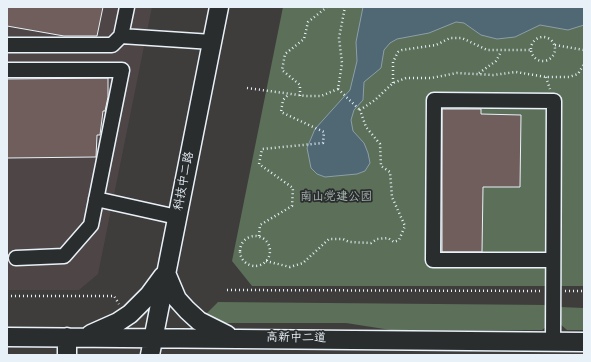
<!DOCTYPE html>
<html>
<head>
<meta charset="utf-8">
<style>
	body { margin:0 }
	#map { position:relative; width:591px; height:362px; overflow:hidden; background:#3f3c3c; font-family:Itim,sans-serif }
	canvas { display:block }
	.frame { position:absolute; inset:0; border:8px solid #e8f1f8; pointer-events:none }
</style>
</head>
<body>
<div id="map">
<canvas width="591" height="362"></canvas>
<div class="frame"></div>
</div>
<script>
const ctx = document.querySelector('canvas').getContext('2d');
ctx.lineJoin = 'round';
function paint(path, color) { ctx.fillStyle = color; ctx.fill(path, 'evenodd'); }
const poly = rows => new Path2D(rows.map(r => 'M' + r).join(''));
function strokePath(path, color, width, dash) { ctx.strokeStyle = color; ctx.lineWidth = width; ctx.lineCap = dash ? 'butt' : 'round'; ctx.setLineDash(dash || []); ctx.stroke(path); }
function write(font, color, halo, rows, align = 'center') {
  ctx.font = font + ' Itim,"LXGW WenKai TC",sans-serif'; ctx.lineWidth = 3.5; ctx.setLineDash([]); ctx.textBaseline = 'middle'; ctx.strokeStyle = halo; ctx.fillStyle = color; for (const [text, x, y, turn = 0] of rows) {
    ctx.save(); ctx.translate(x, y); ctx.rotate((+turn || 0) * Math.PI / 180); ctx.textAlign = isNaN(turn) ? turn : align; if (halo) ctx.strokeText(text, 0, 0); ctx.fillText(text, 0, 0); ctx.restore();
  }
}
const built = poly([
	[7,7,152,7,98,274,79,290,7,290]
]);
const green = poly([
	[283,7,584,7,584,286,252,286,232,261],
	[218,302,549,305,550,324,542,330,397,331,346,323,225,323,206,314],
	[560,307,584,308,584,330,567,330,560,324]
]);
const water = poly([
	[363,7,584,7,584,25,568,30,540,25,515,37,497,39,481,35,464,23,456,22,429,33,397,39,390,43,384,50,381,68,364,82,363,100,354,110,351,120,353,131,364,143,368,153,370,163,365,171,357,174,325,177,317,174,311,168,307,148,315,129,350,90,357,61,356,42,363,7]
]);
const building = poly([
	[7,7,103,7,97,36,64,36,7,26,7,7],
	[108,78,108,97,105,111,103,111,100,135,97,135,96,157,7,158,7,79,108,78],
	[442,109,481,109,481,114,521,115,520,187,483,187,482,252,442,252,442,109]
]);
const path = poly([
	'531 49a12 12 0 1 1 24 0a12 12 0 1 1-24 0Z',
	[555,45,584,50],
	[479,73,496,61,501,52],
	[546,77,550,89],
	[393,83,393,62,398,52,402,50,436,45,450,38,462,38,487,50,530,50],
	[247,88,306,96,321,96,338,89,342,63,339,38,345,7],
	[338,89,360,110],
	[300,96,300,85,282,70,285,54,304,39,308,22,327,7],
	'240 251a15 15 0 1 1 30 0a15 15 0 1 1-30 0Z',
	[259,236,260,225,292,206,293,188,259,164,262,149,323,143,324,132,281,112,283,100,289,94],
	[266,261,290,267,303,263,329,239,343,239,349,242,371,243,377,239,388,238,394,242,399,240,405,226,392,197,390,172,381,166,380,144,366,127,360,110,375,100,393,83,406,78,431,78,457,73,493,75,516,72,546,77,569,77,578,74,584,64],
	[227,290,542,291],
	[565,291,584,291],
	[7,296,114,296,119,304]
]);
const minor = poly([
	[121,36,212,42],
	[7,45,112,45,121,36,127,7],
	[7,70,122,70,91,225,64,256,16,258],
	[96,199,177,217],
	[553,342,554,101,434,100,433,260,553,260]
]);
const major = poly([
	[166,273,177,299,187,310,199,321,227,335],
	[91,334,118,322,130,314,149,295,163,276],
	[7,337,584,342],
	[67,355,67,337],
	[150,355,219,7]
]);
const streetNames = [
	["科技中二路",184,181,-79],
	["高新中二道",296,338,1]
];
const parkNames = [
	["南山党建公园",336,197]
];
paint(built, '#4e4646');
paint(green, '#5b6f59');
paint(water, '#4f6874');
strokePath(water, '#8c9fa9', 1);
paint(building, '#705e5c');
strokePath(building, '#e8f1f8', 1);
strokePath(minor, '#e8f1f8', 17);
strokePath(major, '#e8f1f8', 21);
strokePath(path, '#e8f1f8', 2.5, [1, 3]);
strokePath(minor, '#2a2d2e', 14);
strokePath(major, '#2a2d2e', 18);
write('12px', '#e8f1f8', '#2a2d2e', streetNames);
write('12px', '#a9b6b0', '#2a2d2e', parkNames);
</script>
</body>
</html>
